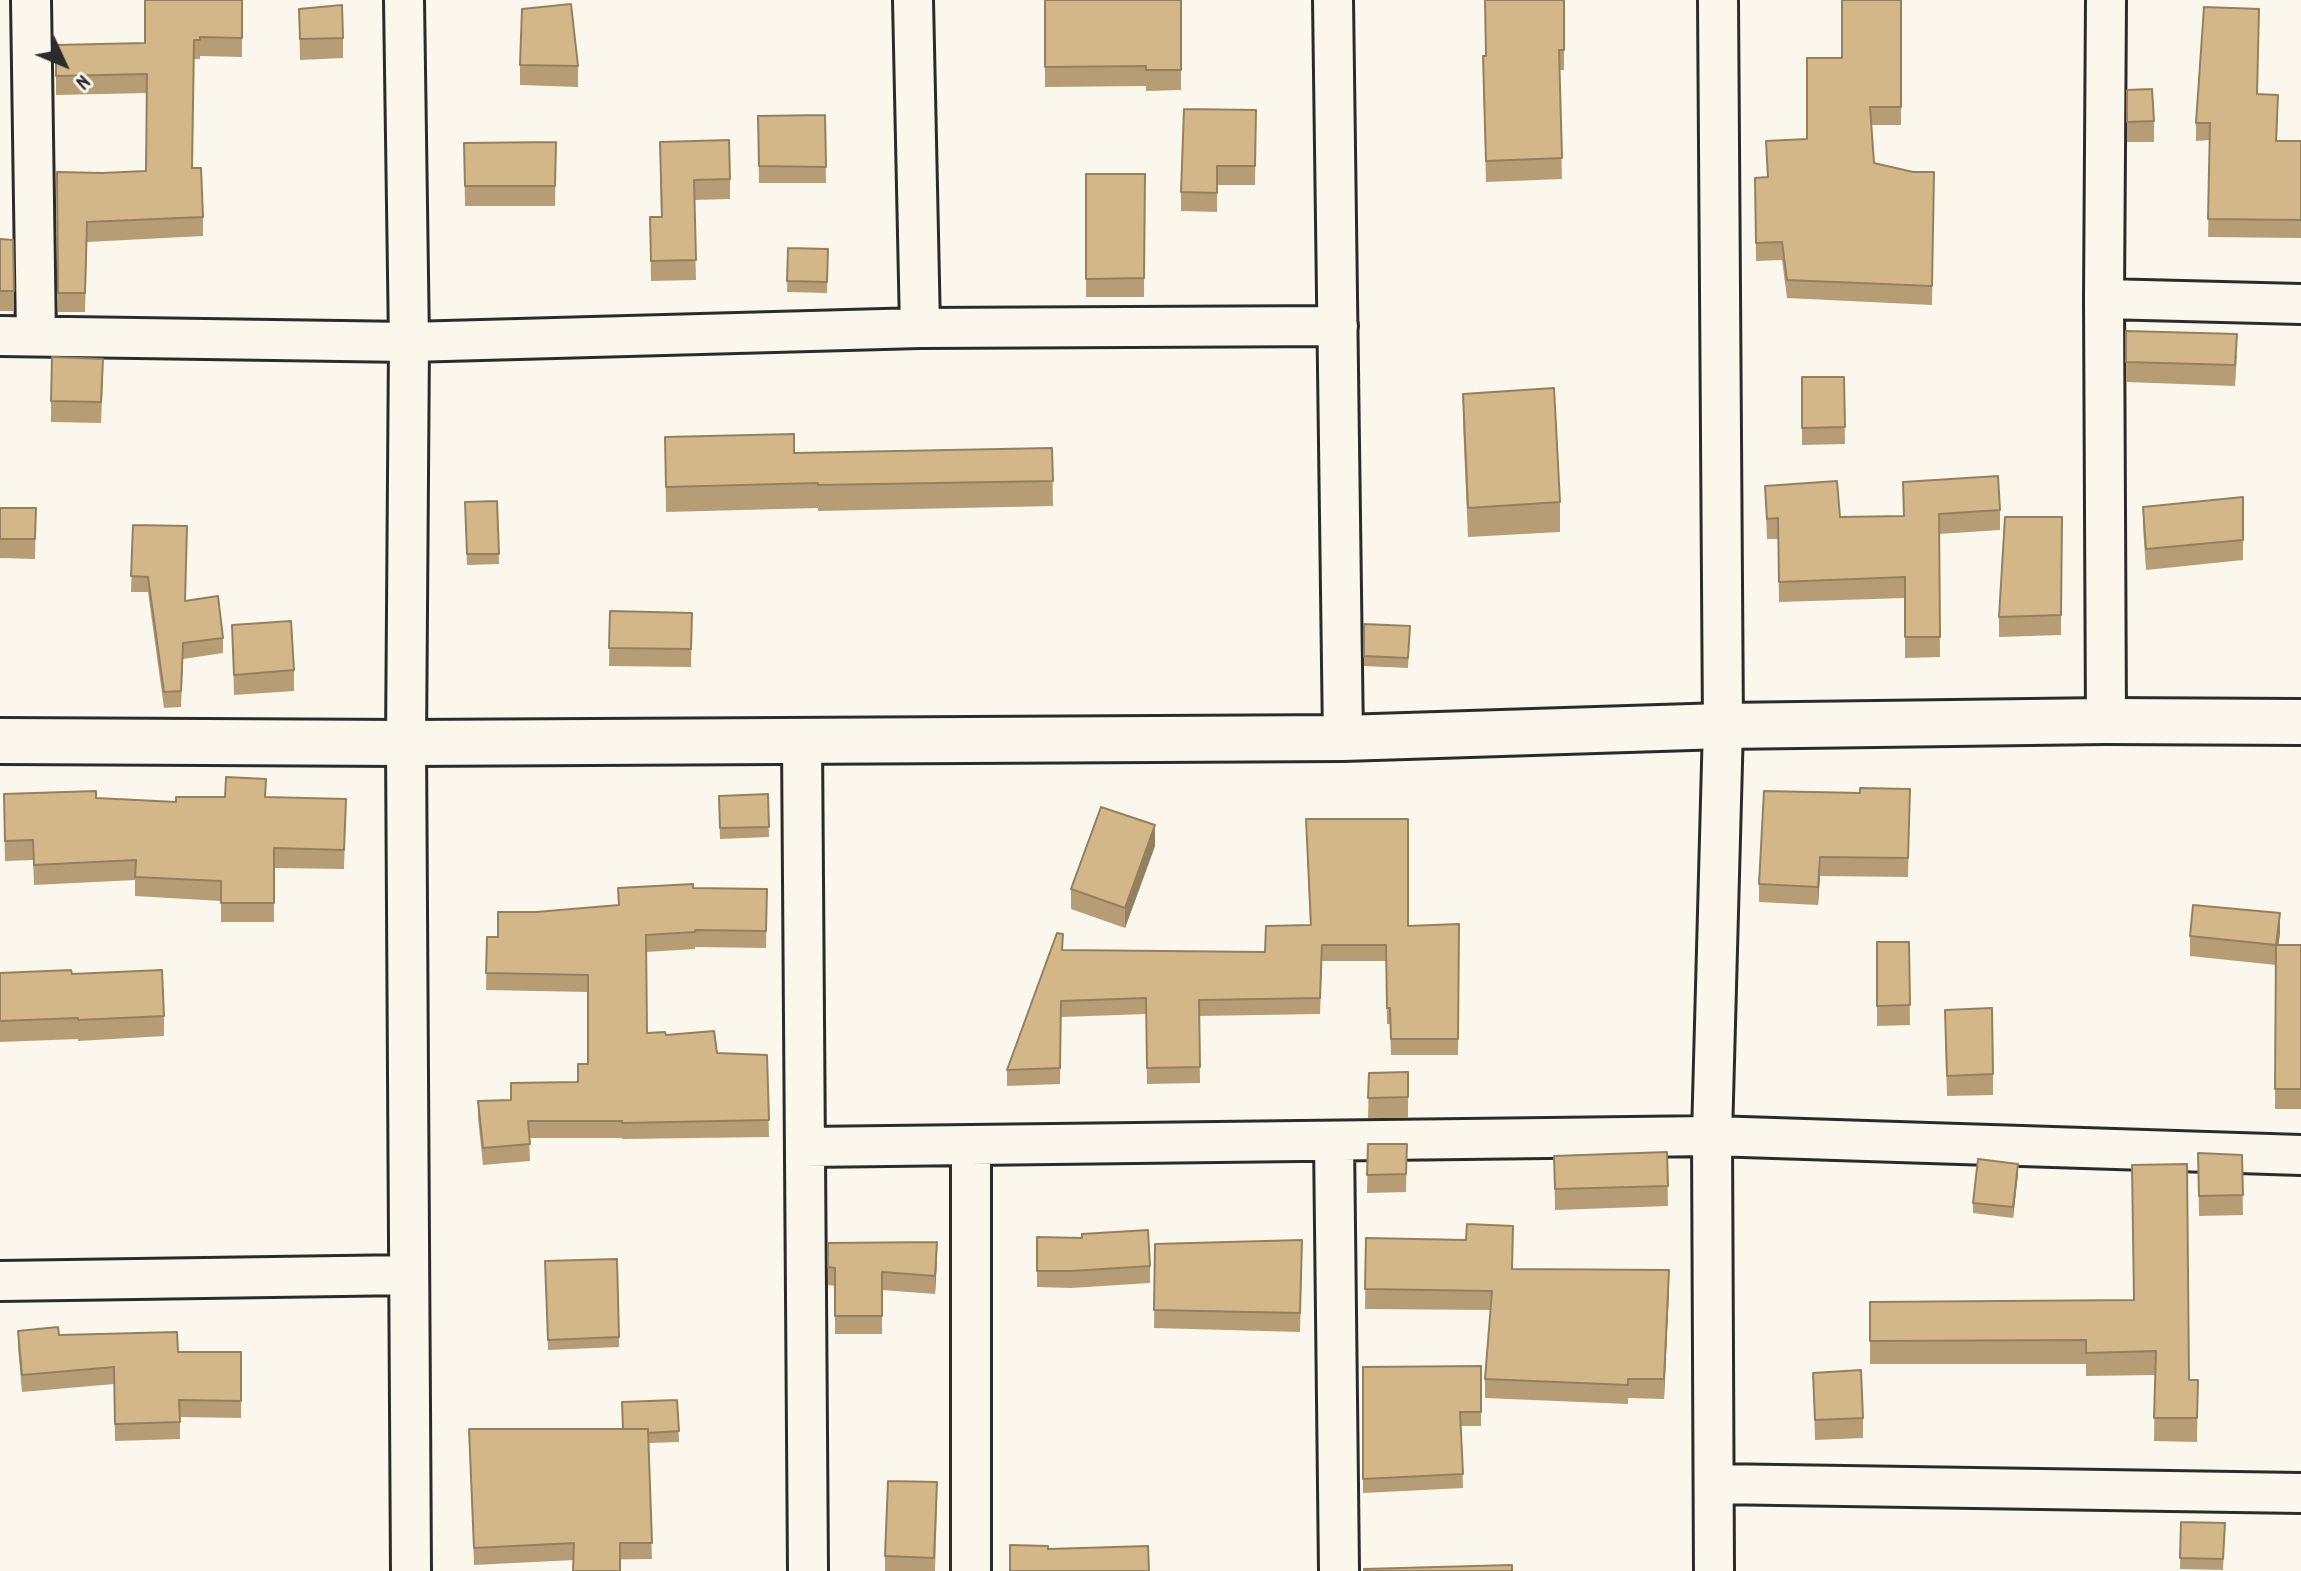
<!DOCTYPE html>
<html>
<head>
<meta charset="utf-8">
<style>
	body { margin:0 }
	#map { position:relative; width:2301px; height:1571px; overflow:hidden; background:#fbf7ec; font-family:Dekko,sans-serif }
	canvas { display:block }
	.north { position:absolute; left:24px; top:24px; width:80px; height:80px; -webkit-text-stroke:6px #fbf7ec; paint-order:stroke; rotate:134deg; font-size:22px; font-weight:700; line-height:32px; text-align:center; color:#2b2b2b }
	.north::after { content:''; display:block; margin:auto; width:28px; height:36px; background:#2b2b2b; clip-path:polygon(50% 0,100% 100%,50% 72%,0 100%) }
</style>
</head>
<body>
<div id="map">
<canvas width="2301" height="1571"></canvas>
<div class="north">N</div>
</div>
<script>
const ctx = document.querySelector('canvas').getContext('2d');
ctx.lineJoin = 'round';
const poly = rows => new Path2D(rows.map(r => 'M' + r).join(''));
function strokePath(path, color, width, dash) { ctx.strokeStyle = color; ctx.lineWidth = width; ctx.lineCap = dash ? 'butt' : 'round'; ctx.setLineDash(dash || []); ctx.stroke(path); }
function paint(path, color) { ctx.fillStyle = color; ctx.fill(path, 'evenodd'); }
const minor = poly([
	[31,0,36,336],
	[404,0,409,342,406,743,411,1571],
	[913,0,920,328],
	[1333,0,1343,738],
	[2104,299,2301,304],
	[0,336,409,342,920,328,1338,326],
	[2106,721,2104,299,2106,0],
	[802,741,808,1571],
	[1334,1141,1339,1571],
	[971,1145,971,1571],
	[806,1147,1712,1136,2301,1155],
	[0,1281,409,1275],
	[1714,1484,2301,1493],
	[1714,1571,1712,1136,1723,726,1718,0]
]);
const tertiary = poly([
	[0,741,406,743,1343,738,1723,726,2106,721,2301,722]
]);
const wall = poly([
	[242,0,242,57,200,56,200,59,194,59,192,168,203,217,203,236,87,242,85,312,58,312,57,172,102,173,146,171,147,93,56,95,56,45,145,43],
	[1045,0,1181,0,1181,90,1146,91,1146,86,1045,87],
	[1564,0,1564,70,1559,70,1562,179,1486,182,1483,76,1485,56],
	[1901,0,1901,125,1871,125,1874,163,1913,172,1934,172,1932,305,1787,298,1782,260,1756,261,1755,178,1767,177,1766,141,1807,139,1842,58],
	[299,9,343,38,343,58,300,60],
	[520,65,578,66,578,87,520,85],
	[2127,90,2154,121,2154,142,2127,142],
	[2258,94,2278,113,2277,141,2301,141,2301,238,2208,237,2210,140,2196,141,2196,123],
	[1256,110,1255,185,1217,185,1217,212,1181,211,1181,192],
	[825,115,826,183,759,183,758,116],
	[556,142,555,206,465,206,464,143],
	[660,142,730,179,730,199,694,200,696,280,651,281,650,217,661,217],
	[1086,174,1145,174,1144,297,1086,297],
	[0,239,13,240,14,311,0,311],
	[788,248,828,249,827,293,787,292],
	[2126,331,2237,355,2235,386,2126,382],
	[1802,377,1844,377,1845,444,1802,445],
	[103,379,101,423,51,422,51,401],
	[1463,394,1560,502,1560,532,1468,537,1463,423],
	[665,437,794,453,1052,448,1053,506,818,511,818,508,666,512],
	[1903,482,2000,510,2000,530,1939,534,1940,657,1905,658,1905,598,1779,602,1778,539,1767,539,1765,486,1840,517,1903,516],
	[2243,497,2243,560,2146,570,2143,527,2143,507],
	[497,501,499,564,467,565,465,502],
	[0,508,36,508,35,559,0,558],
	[2062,517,2061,635,1999,637,1999,617],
	[133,525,185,601,223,638,223,653,183,659,181,707,164,708,148,592,131,592],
	[610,611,692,613,691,667,609,666],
	[1364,624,1410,626,1408,668,1364,666],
	[232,625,294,670,294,691,234,695],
	[1910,789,1908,877,1820,876,1818,905,1759,902,1759,884,1860,793],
	[768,794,769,837,720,839,719,796],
	[266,797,346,799,344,869,274,868,274,922,221,922,221,901,135,896,135,880,34,885,33,860,5,861,4,814,96,798,176,802],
	[1306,819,1408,926,1459,924,1458,1055,1391,1055,1390,1024,1387,1024,1386,961,1322,961,1320,1014,1199,1016,1200,1083,1147,1084,1146,1014,1061,1017,1060,1084,1007,1086,1007,1070,1063,950,1265,952,1310,925],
	[1155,846,1125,928,1071,909,1071,889],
	[618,888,767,889,766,948,695,947,695,949,646,952,647,1033,666,1035,717,1053,767,1055,769,1137,622,1139,622,1138,529,1138,530,1161,483,1165,478,1118,478,1101,511,1100,578,1082,588,1064,588,992,486,990,487,937,498,937,536,912,618,905],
	[2280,933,2278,945,2301,945,2301,1109,2275,1109,2276,965,2190,956,2190,936],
	[1877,942,1909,942,1910,1025,1877,1026],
	[0,973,72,974,164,1016,164,1036,78,1041,78,1039,0,1042],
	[1945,1031,1993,1074,1993,1095,1947,1096],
	[1408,1072,1408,1118,1368,1118,1369,1073],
	[1368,1144,1407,1144,1406,1192,1367,1193],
	[1667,1152,1668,1206,1555,1210,1554,1156],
	[2198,1153,2242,1155,2243,1215,2199,1216],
	[2018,1174,2013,1218,1973,1213,1973,1203],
	[1037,1237,1082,1238,1150,1266,1150,1283,1071,1288,1037,1287],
	[1366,1238,1513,1269,1669,1289,1664,1399,1628,1398,1628,1404,1485,1398,1485,1379,1491,1310,1365,1309],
	[828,1243,937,1260,935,1294,882,1290,882,1334,835,1334,835,1286,828,1285],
	[1155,1244,1302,1259,1300,1332,1154,1328],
	[545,1261,619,1337,619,1347,548,1350],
	[2134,1300,2189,1380,2198,1380,2197,1442,2154,1441,2155,1375,2086,1376,2086,1364,1870,1364,1870,1302],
	[18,1331,178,1352,241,1352,241,1418,180,1417,180,1439,115,1441,114,1384,22,1392,18,1348],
	[1481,1366,1481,1426,1461,1426,1463,1488,1363,1493,1363,1367],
	[1813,1373,1863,1418,1863,1438,1815,1440],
	[677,1400,679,1442,648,1443,652,1559,574,1560,474,1565,469,1429,623,1429],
	[937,1503,935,1571,885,1571,885,1556],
	[2181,1522,2225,1523,2223,1570,2180,1569]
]);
const shadedWall = poly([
	[1155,825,1155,846,1125,928,1125,908],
	[1820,857,1820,876,1818,905,1818,887],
	[2280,913,2280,933,2276,965,2276,945],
	[2018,1164,2018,1174,2013,1218,2013,1207],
	[937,1242,937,1260,935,1294,935,1276],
	[1669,1270,1669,1289,1664,1399,1664,1379]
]);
const building = poly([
	[145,0,242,0,242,38,200,37,200,40,194,40,192,168,201,168,203,217,87,222,85,293,58,293,57,172,102,173,146,171,147,74,56,76,56,45,145,43,145,0],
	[1045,0,1181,0,1181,70,1146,70,1146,66,1045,67,1045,0],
	[1485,0,1564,0,1564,50,1559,50,1562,158,1486,161,1483,56,1486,56,1485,0],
	[1842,0,1901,0,1901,107,1870,107,1874,163,1913,172,1934,172,1932,286,1787,280,1782,242,1756,243,1755,178,1768,177,1766,141,1807,139,1807,58,1842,58,1842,0],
	[571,4,578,66,520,65,522,9,571,4],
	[342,5,343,38,300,39,299,9,342,5],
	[2204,7,2259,9,2257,94,2278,95,2276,141,2301,141,2301,220,2208,219,2210,123,2196,123,2204,7],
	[2152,89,2154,121,2127,122,2127,90,2152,89],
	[1184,109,1256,110,1255,166,1217,166,1217,193,1181,192,1184,109],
	[825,115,826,167,759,166,758,116,825,115],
	[729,140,730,179,694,180,696,260,651,261,650,217,662,217,660,142,729,140],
	[556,142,555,186,465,186,464,143,556,142],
	[1086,174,1145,174,1144,278,1086,279,1086,174],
	[0,239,13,240,14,291,0,291,0,239],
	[788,248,828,249,827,282,787,281,788,248],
	[2126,331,2237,334,2235,365,2126,362,2126,331],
	[52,357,103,359,101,402,51,401,52,357],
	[1802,377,1844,377,1845,427,1802,428,1802,377],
	[1554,388,1560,502,1468,508,1463,394,1554,388],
	[794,434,794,453,1052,448,1053,481,818,485,818,483,666,487,665,437,794,434],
	[1998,476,2000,510,1939,514,1940,637,1905,637,1905,577,1779,582,1778,518,1767,519,1765,486,1837,481,1840,517,1904,516,1903,482,1998,476],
	[2243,497,2243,540,2146,549,2143,507,2243,497],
	[497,501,499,554,467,554,465,502,497,501],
	[0,508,36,508,35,539,0,539,0,508],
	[2005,517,2062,517,2061,615,1999,617,2005,517],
	[133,525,187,526,185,601,218,596,223,638,183,643,181,691,164,692,148,577,131,576,133,525],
	[610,611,692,613,691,649,609,648,610,611],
	[291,621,294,670,234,675,232,625,291,621],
	[1364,624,1410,626,1408,658,1364,656,1364,624],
	[226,777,266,779,265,797,346,799,344,850,274,848,274,903,221,903,221,881,135,877,136,860,34,865,33,840,5,841,4,794,96,791,96,798,176,802,176,797,225,797,226,777],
	[1860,788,1910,789,1908,858,1820,857,1818,887,1759,884,1764,791,1860,793,1860,788],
	[768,794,769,827,720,828,719,796,768,794],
	[1101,807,1155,825,1125,908,1071,889,1101,807],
	[1306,819,1408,819,1408,926,1459,924,1458,1039,1391,1039,1390,1008,1387,1008,1386,945,1322,945,1320,998,1199,1000,1200,1067,1147,1068,1146,998,1061,1001,1060,1068,1007,1070,1057,933,1063,934,1062,950,1265,952,1266,926,1311,925,1306,819],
	[693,884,693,888,767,889,766,931,695,930,695,932,646,935,647,1033,665,1032,666,1035,714,1031,717,1053,767,1055,769,1120,622,1123,622,1121,528,1121,530,1144,483,1148,478,1101,511,1100,511,1083,578,1082,578,1064,588,1064,588,975,486,973,487,937,498,937,498,912,536,912,619,905,618,888,693,884],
	[2193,905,2280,913,2276,945,2190,936,2193,905],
	[1877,942,1909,942,1910,1005,1877,1006,1877,942],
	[2276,945,2301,945,2301,1089,2275,1089,2276,945],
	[71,970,72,974,162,970,164,1016,78,1020,78,1018,0,1021,0,973,71,970],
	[1992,1008,1993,1074,1947,1076,1945,1010,1992,1008],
	[1408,1072,1408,1097,1368,1098,1369,1073,1408,1072],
	[1368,1144,1407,1144,1406,1174,1367,1175,1368,1144],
	[1667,1152,1668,1186,1555,1189,1554,1156,1667,1152],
	[2198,1153,2242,1155,2243,1195,2199,1196,2198,1153],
	[1978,1159,2018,1164,2013,1207,1973,1203,1978,1159],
	[2187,1164,2189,1380,2198,1380,2197,1418,2154,1418,2156,1351,2086,1353,2086,1340,1870,1341,1870,1302,2134,1300,2132,1165,2187,1164],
	[1467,1224,1513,1226,1512,1269,1669,1270,1664,1379,1628,1379,1628,1385,1485,1379,1492,1291,1365,1289,1366,1238,1466,1240,1467,1224],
	[1148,1230,1150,1266,1071,1271,1037,1271,1037,1237,1082,1238,1082,1234,1148,1230],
	[1302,1240,1300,1313,1154,1310,1155,1244,1302,1240],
	[937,1242,935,1276,882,1272,882,1316,835,1316,835,1268,828,1267,828,1243,937,1242],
	[617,1259,619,1337,548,1340,545,1261,617,1259],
	[58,1327,59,1335,177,1332,178,1352,241,1352,241,1401,179,1400,180,1422,115,1424,114,1367,22,1375,18,1331,58,1327],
	[1481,1366,1481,1412,1460,1412,1463,1474,1363,1479,1363,1367,1481,1366],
	[1861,1370,1863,1418,1815,1420,1813,1373,1861,1370],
	[677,1400,679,1431,648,1433,648,1429,623,1429,622,1402,677,1400],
	[469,1429,648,1429,652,1543,620,1543,620,1571,573,1571,574,1543,474,1548,469,1429],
	[888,1481,937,1482,934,1558,885,1556,888,1481],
	[2181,1522,2225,1523,2223,1559,2180,1558,2181,1522],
	[1010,1545,1048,1546,1048,1549,1148,1546,1149,1571,1010,1571,1010,1545],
	[1512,1565,1512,1571,1364,1571,1364,1569,1512,1565]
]);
strokePath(minor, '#2b2b2b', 44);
strokePath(tertiary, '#2b2b2b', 50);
strokePath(minor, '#fbf7ec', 38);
strokePath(tertiary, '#fbf7ec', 44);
paint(wall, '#b69d76');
paint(shadedWall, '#948060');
paint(building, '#d4b789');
strokePath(building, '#948060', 2);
</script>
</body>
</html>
